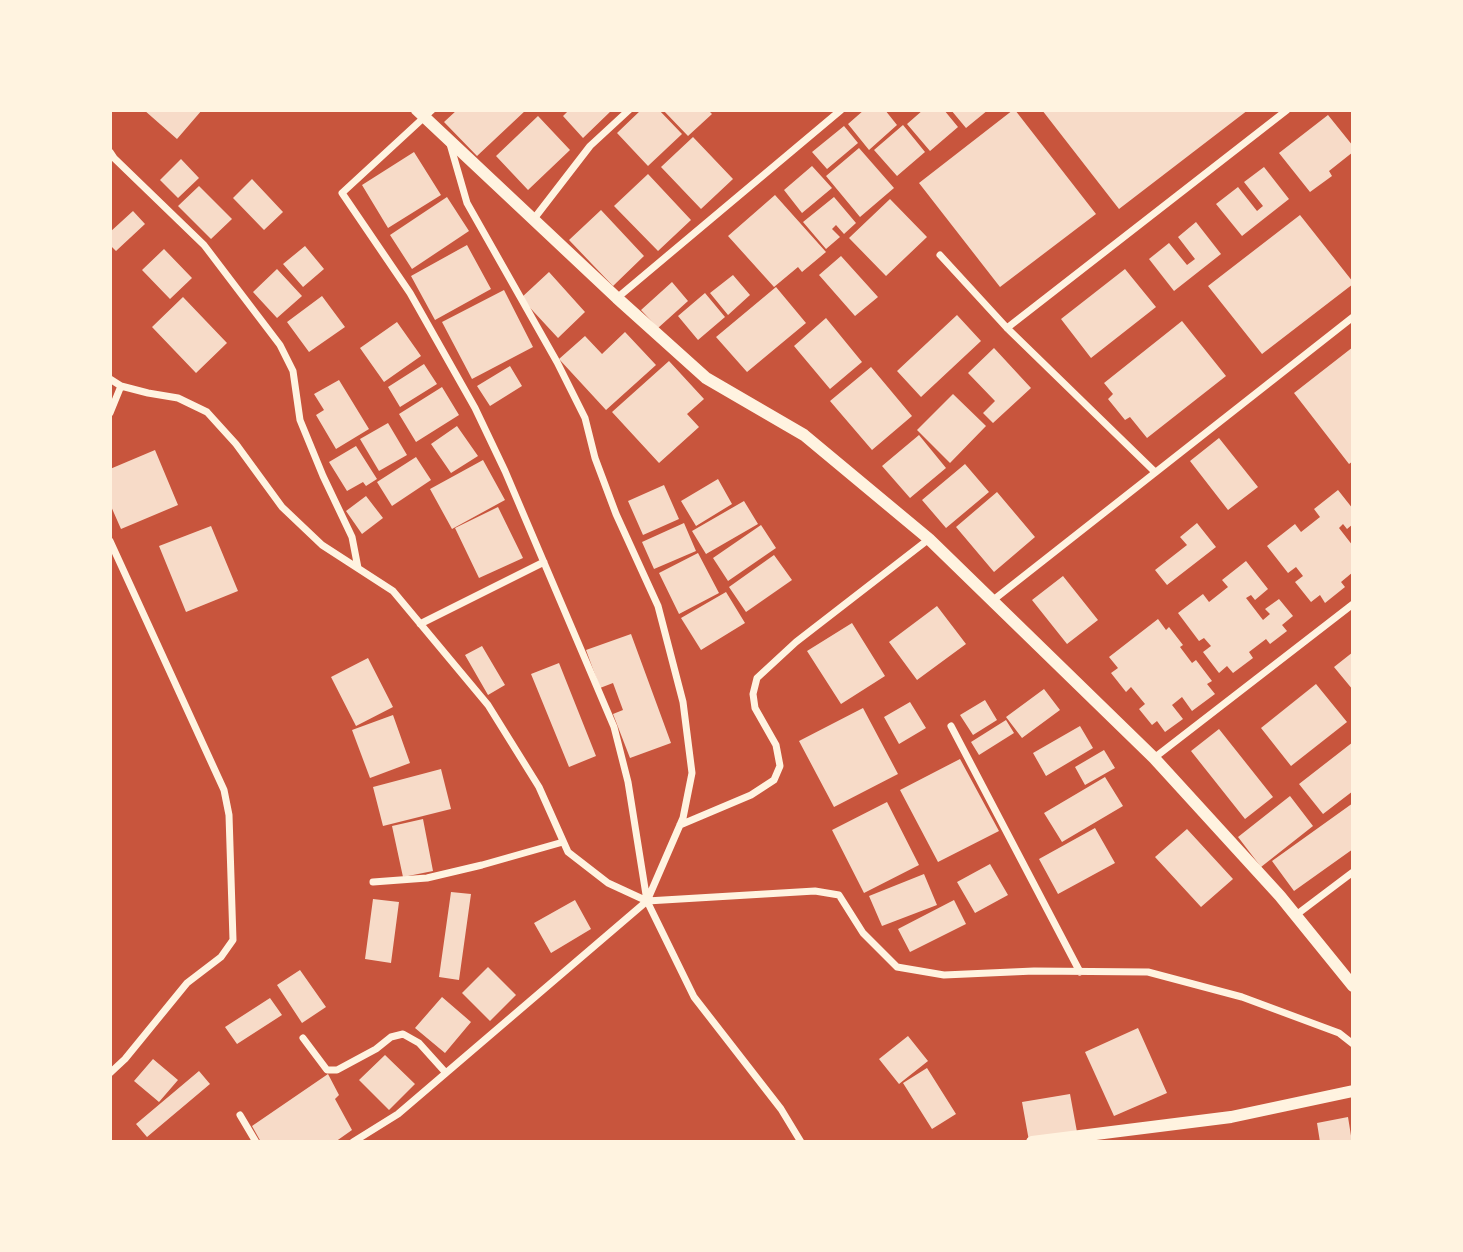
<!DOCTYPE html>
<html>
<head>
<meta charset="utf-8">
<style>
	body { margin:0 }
	#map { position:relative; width:1463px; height:1252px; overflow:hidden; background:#c8553d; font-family:"Varela Round",sans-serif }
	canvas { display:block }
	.frame { position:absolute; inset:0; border:112px solid #fff3e0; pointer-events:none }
</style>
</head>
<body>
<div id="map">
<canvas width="1463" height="1252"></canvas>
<div class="frame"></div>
</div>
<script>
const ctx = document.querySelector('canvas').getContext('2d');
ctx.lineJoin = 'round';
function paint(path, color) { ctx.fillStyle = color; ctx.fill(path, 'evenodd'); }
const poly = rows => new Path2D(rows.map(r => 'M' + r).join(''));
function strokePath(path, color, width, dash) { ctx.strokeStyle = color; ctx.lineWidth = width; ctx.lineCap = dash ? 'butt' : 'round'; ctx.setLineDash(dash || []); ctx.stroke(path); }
const building = poly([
	[144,110,202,110,177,139],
	[457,110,526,110,477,156,444,122],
	[569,110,612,110,583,138,563,116],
	[641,110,659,110,682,134,648,166,617,133],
	[663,110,708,110,712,114,688,136],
	[864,110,885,110,897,125,869,150,848,124],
	[923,110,944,110,958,127,930,151,907,124],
	[951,110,988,110,966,128],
	[1013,110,1015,110,1096,214,1000,287,919,183],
	[1042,110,1129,110,1130,112,1132,110,1248,110,1119,209],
	[1328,115,1353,146,1353,152,1329,171,1332,176,1310,192,1279,153],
	[538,116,570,150,528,190,496,156],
	[903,125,925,152,897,176,874,150],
	[844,126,858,143,827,169,812,152],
	[693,137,733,179,701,209,661,167],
	[859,148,894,188,860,217,826,176],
	[414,152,441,195,388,228,362,185],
	[181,159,199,178,178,198,160,180],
	[812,166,832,188,802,213,784,190],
	[1264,167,1289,199,1242,236,1216,204,1238,187,1257,211,1263,206,1244,182],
	[648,174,691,220,658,251,614,206],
	[252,179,283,212,264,230,233,198],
	[199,186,232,219,211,239,178,206],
	[775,195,826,252,802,272,798,267,774,287,728,236],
	[447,197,469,231,412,269,390,235],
	[834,197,856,223,844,234,836,225,832,229,840,237,826,249,803,222],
	[890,199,927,237,886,276,849,238],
	[601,210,644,256,613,286,569,240],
	[133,211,145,224,116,251,110,245,110,232],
	[1300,215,1353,282,1353,284,1262,354,1208,286],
	[1196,222,1221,254,1174,291,1149,259,1169,243,1187,265,1195,259,1178,237],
	[467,245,491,289,435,320,411,276],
	[305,246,324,269,303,287,283,264],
	[164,249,192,278,170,299,142,270],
	[841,256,878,297,855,316,819,275],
	[277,269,302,296,277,318,253,292],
	[1125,269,1156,307,1091,358,1061,319],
	[549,272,585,312,558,338,521,298],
	[733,275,750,295,728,315,710,293],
	[672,282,688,301,658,328,641,310],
	[776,287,806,323,747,372,716,337],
	[504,290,533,347,472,379,442,322],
	[705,293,725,317,698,340,678,316],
	[322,296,345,327,309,352,287,322],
	[183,297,227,343,196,373,152,327],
	[957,315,981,341,921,397,897,371],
	[826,318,862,362,830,389,794,346],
	[1182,321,1226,376,1147,438,1130,417,1125,420,1108,399,1113,394,1104,383],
	[397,322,421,356,384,382,360,348],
	[625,332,656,365,606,410,559,359,585,336,602,354],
	[1353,347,1353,461,1349,464,1294,393],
	[994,348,1031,388,993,423,983,413,995,401,968,373],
	[669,361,704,399,687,414,699,427,659,463,612,412],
	[424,364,437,384,400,407,388,387],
	[510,366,522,386,490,406,477,386],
	[871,367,912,416,872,450,830,401],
	[339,380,369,429,336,449,316,415,324,410,314,394],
	[442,387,459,415,416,442,399,414],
	[953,394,986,426,950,463,917,430],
	[388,423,407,455,379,471,360,439],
	[457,426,478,456,451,473,431,444],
	[919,435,946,468,910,498,882,466],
	[1219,438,1258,487,1228,510,1190,461],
	[356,446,377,479,366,486,363,482,347,491,329,462],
	[155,450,178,505,121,529,110,504,110,469],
	[416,457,431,480,392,506,377,482],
	[483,460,505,500,452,529,430,489],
	[965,464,989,492,946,528,922,500],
	[718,479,732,504,696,526,681,501],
	[664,485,679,519,643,535,628,501],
	[1338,490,1353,509,1353,524,1347,529,1343,524,1339,528,1353,546,1353,572,1341,582,1345,587,1325,603,1320,595,1311,602,1295,582,1303,576,1296,567,1288,573,1267,546,1295,524,1301,532,1320,517,1314,509],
	[997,492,1035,537,994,572,956,527],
	[366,496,383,518,362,534,346,511],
	[744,501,758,524,706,554,692,531],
	[498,507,523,558,479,578,455,528],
	[684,523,696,551,654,569,642,542],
	[1197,523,1216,547,1167,585,1155,570,1187,545,1180,537],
	[761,525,776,548,728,581,713,558],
	[211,526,238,591,186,612,159,546],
	[698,553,719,593,679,614,659,573],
	[774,555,792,580,746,612,729,587],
	[1246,561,1268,589,1255,600,1251,595,1246,598,1263,620,1270,614,1265,609,1279,599,1293,616,1282,625,1287,631,1270,644,1266,639,1249,652,1253,658,1233,673,1227,666,1219,673,1203,652,1211,646,1204,638,1199,641,1178,613,1203,594,1209,602,1228,587,1222,580],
	[1063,576,1098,620,1067,644,1032,600],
	[726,592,745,623,701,650,681,618],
	[937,606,966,644,917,680,889,642],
	[1158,619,1166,630,1169,627,1183,645,1180,647,1192,663,1196,660,1212,681,1207,684,1215,694,1192,711,1182,697,1172,705,1183,719,1165,732,1157,721,1152,725,1139,709,1145,704,1131,687,1126,692,1111,673,1118,668,1109,657],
	[852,623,885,676,841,704,807,651],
	[631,634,671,743,630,758,613,714,623,710,613,683,600,688,586,650],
	[482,646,505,685,488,695,465,655],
	[1353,652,1353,690,1334,667],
	[368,658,393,707,356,726,331,677],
	[559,663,596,756,569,767,531,674],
	[1316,684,1347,722,1291,766,1261,728],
	[1044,689,1060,710,1022,738,1006,717],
	[985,700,997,720,973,735,960,715],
	[910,702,926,728,899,744,884,717],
	[863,708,898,774,834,807,799,741],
	[393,715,410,763,370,778,352,730],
	[1006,720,1014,733,979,755,971,742],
	[1080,726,1093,748,1046,776,1033,753],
	[1219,729,1273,797,1245,819,1191,751],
	[1353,742,1353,791,1323,814,1299,784],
	[1104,750,1115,768,1085,785,1075,767],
	[960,759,999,831,938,862,900,790],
	[441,769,451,809,383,826,373,787],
	[1105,777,1123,806,1062,842,1044,813],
	[1290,796,1313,826,1261,867,1238,837],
	[887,802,919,865,864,893,832,830],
	[1353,803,1353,849,1294,891,1272,861],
	[423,819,433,871,403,877,392,826],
	[1095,828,1115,863,1058,894,1039,859],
	[1187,829,1233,879,1201,907,1155,857],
	[990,864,1008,895,975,913,957,882],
	[924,874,937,905,882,926,869,896],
	[451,892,471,894,459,980,439,977],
	[373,899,399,902,391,963,365,959],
	[575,900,591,929,551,953,534,923],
	[954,900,966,924,910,952,898,929],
	[488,967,516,995,490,1021,462,993],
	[300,970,326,1007,302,1023,277,985],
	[442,997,471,1022,445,1053,415,1028],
	[270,998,282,1015,237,1044,225,1027],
	[1138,1028,1167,1093,1114,1116,1085,1052],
	[908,1036,928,1061,899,1084,879,1059],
	[385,1055,415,1084,389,1110,359,1080],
	[153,1059,178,1080,159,1102,134,1081],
	[927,1068,956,1114,932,1129,903,1083],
	[199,1071,210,1084,147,1137,136,1124],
	[328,1074,339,1095,335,1099,352,1130,335,1142,261,1142,252,1126],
	[1070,1094,1077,1132,1029,1141,1022,1102],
	[1348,1117,1352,1142,1320,1142,1317,1123]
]);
const minor = poly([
	[432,110,342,193,410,293,475,408,505,471,614,727,628,782,647,901,694,997,781,1109,801,1142],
	[110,152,114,158,204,245,280,345,293,371,300,420,323,476,352,537,358,568],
	[533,220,590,146,629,110],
	[940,255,1007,328,1155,472],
	[617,298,841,110],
	[1007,328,1287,110],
	[110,379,121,386,148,393,178,398,207,412,236,444,282,507,322,545,393,591,488,705,539,787,568,852,608,883,647,901,815,891,839,895,863,933,897,967,944,975,1034,971,1148,972,1242,997,1339,1033,1353,1044],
	[110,413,121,386],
	[110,541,224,790,229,815,233,940,221,957,187,983,125,1059,110,1073],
	[992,601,1353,317],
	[420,624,544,562],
	[951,726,1080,972],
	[1154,758,1353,604],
	[680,825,751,795,774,780,780,766,776,745,755,708,753,694,757,678,796,642,929,539],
	[373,882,427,878,482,865,563,842],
	[1296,915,1353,872],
	[303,1038,327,1070,337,1070,376,1049,391,1037,403,1034,419,1043,446,1073],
	[240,1115,256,1142],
	[353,1142,398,1114,647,901,683,818,692,773,683,702,658,606,616,514,595,458,585,418,557,362,467,203,450,144]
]);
const tertiary = poly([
	[417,110,617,298,706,378,804,435,929,539,1154,758,1280,896,1353,986],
	[1032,1142,1231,1117,1353,1091]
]);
paint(building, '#f7dbc8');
strokePath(minor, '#fff3e0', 7);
strokePath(tertiary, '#fff3e0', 12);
</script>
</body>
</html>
